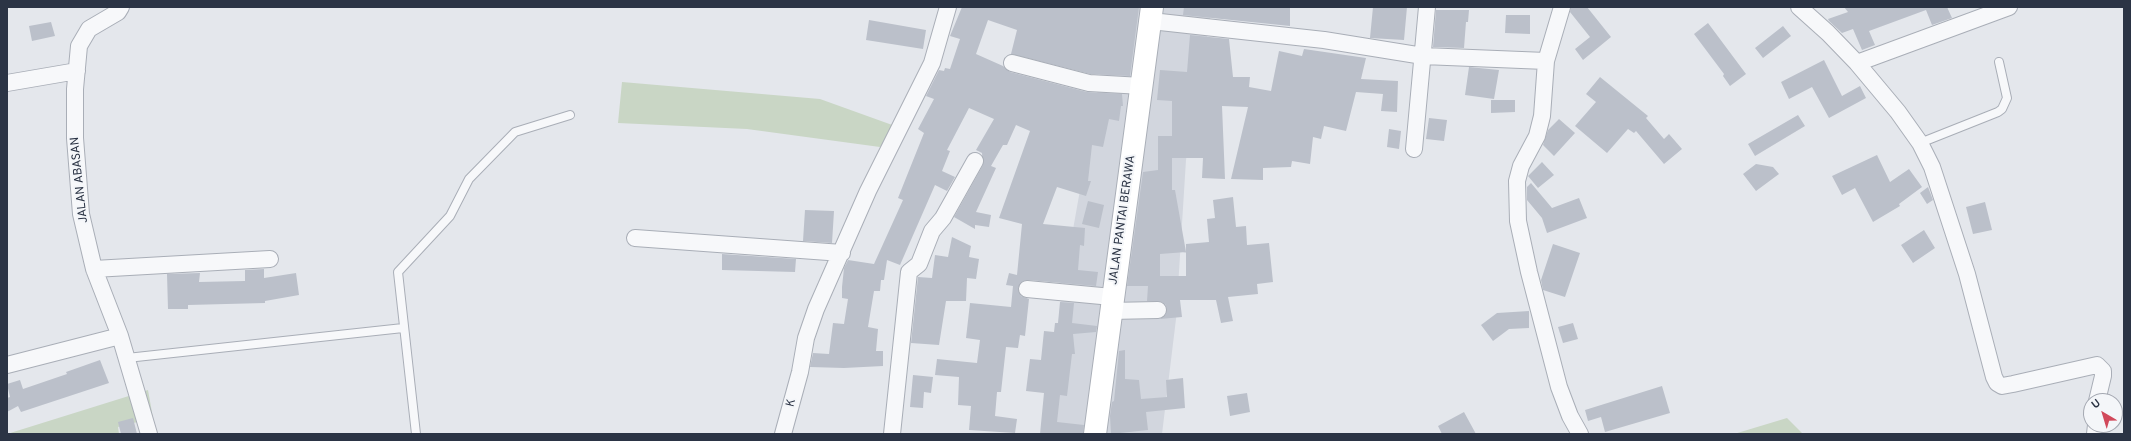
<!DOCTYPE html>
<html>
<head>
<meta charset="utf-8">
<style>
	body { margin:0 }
	#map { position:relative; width:2131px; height:441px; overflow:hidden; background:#e4e7ec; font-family:Overpass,sans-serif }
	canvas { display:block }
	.frame { position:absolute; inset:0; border:8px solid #2b3445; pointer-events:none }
	.north { position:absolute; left:2083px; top:393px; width:40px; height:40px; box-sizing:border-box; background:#f4f6f9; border:1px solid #a4a8b1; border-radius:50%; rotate:322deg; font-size:11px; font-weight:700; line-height:16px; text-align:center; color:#2b3445 }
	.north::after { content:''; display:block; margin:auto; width:14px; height:18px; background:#d1495b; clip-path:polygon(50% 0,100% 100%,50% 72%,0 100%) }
</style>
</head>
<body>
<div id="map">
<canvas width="2131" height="441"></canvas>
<div class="frame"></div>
<div class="north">U</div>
</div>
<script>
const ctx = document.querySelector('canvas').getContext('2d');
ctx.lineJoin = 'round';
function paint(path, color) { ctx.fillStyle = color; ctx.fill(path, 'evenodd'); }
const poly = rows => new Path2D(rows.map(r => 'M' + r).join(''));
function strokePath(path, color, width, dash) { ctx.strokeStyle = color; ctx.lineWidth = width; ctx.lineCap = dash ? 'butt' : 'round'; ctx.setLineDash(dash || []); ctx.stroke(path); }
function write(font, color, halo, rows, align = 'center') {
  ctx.font = font + ' Overpass,sans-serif'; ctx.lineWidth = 4; ctx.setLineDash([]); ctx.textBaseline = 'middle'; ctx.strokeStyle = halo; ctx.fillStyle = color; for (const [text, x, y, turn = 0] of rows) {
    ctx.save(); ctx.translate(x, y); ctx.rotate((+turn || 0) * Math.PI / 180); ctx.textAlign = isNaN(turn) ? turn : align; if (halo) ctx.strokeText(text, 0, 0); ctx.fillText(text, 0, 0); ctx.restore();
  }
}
const built = poly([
	[1086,7,1212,7,1186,160,1176,319,1162,434,1047,434,1061,297,1112,10]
]);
const green = poly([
	[622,82,820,99,895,126,880,147,747,129,618,123],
	[148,390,153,418,118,427,119,434,7,434],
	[1787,418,1803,434,1734,434]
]);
const building = poly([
	[962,7,1139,7,1130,76,1090,74,1011,54,1017,30,988,20,976,54,1003,66,1010,72,1087,92,1122,94,1123,106,1121,106,1119,121,1109,119,1103,147,1092,145,1088,181,1091,181,1086,196,1057,187,1043,224,1085,228,1084,246,1080,245,1078,270,1098,272,1096,286,1028,280,1023,281,1018,288,1021,296,1029,299,1025,336,1020,335,1018,348,1006,347,1001,392,997,392,995,416,1017,419,1015,433,969,430,971,406,958,405,959,377,935,375,937,359,977,363,980,340,966,338,970,303,1011,307,1013,286,1006,285,1009,273,1017,275,1022,224,999,218,1030,131,1016,125,1007,145,1003,145,991,166,996,168,976,212,991,215,989,227,975,225,975,229,954,217,983,165,982,153,976,150,994,119,969,108,947,150,950,151,942,171,955,177,947,191,935,185,900,265,887,260,884,280,881,280,880,291,874,291,868,327,878,329,876,351,883,351,883,366,844,368,810,367,813,353,829,354,833,323,844,324,848,299,842,298,842,287,844,268,848,260,874,264,903,200,898,198,924,133,918,129,934,99,926,96,939,70,944,71,945,68,950,69,960,39,950,36],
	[1184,7,1290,7,1290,26,1183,15],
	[1373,7,1407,7,1404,40,1370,38],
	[1571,7,1587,7,1611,37,1583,60,1575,49,1590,37,1570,12],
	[1844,7,1947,7,1952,18,1932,25,1926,10,1869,31,1875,45,1862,50,1853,29,1842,33,1829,21,1828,19,1848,12],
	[1436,10,1469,10,1468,22,1466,22,1464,48,1433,47],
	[1506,15,1530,15,1530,34,1505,33],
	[869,20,926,30,923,49,866,40],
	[51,22,55,36,32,41,29,26],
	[1708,23,1746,74,1730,86,1723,76,1724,74,1694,34],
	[1783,26,1791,36,1763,58,1755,48],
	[1190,35,1229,39,1233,77,1250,77,1249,87,1271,91,1279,51,1302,56,1304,49,1366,58,1361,79,1398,81,1397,112,1381,111,1383,94,1356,92,1346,131,1324,126,1321,139,1313,137,1310,164,1292,161,1291,167,1263,168,1263,180,1231,179,1248,107,1222,106,1225,179,1202,178,1203,158,1172,158,1172,190,1175,190,1186,252,1160,254,1160,276,1186,276,1186,244,1209,242,1207,219,1215,218,1213,200,1233,197,1236,227,1246,226,1247,245,1269,243,1273,282,1257,284,1258,294,1228,297,1233,321,1221,323,1216,300,1180,300,1182,317,1160,319,1166,314,1166,305,1162,302,1147,301,1148,286,1127,286,1143,172,1158,170,1158,136,1172,136,1172,101,1157,100,1160,70,1187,72],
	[1824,60,1842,96,1860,86,1866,98,1829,118,1812,87,1789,99,1781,82],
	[1469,67,1499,70,1494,99,1465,95],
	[1600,77,1648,116,1646,118,1664,139,1669,134,1682,149,1664,164,1636,131,1634,133,1628,129,1607,153,1575,126,1596,102,1586,94],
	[1491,100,1515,100,1515,112,1491,113],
	[1798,115,1805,126,1755,156,1748,144],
	[1429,118,1447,120,1444,141,1426,139],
	[1559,119,1575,133,1554,156,1543,145,1548,130],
	[1389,129,1401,131,1399,149,1387,147],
	[1877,155,1890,182,1909,169,1922,187,1899,204,1900,206,1873,222,1855,188,1842,195,1832,176],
	[1542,162,1554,175,1538,188,1528,176],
	[1756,164,1773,167,1779,174,1756,191,1743,174],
	[1531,183,1552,208,1579,198,1587,218,1547,233,1542,218,1527,200,1527,187],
	[1928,187,1933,200,1927,204,1920,193],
	[1088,201,1104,205,1099,228,1082,224],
	[1985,202,1992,230,1973,234,1966,207],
	[805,210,834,211,832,243,803,241],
	[1924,230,1935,248,1913,263,1901,245],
	[952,237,971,246,969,257,979,259,976,279,967,278,966,301,946,301,939,345,911,343,918,277,932,278,935,255,948,257],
	[1553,244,1580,253,1565,297,1543,290,1541,280],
	[722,254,796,259,795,272,722,270],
	[264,269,264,278,296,273,299,295,265,301,265,303,188,305,188,309,168,309,167,274,200,273,199,282,245,281,245,270],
	[1060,302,1074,303,1072,323,1097,326,1096,332,1073,334,1075,354,1072,354,1067,396,1060,395,1057,422,1084,425,1083,434,1040,434,1044,393,1026,391,1030,359,1041,360,1044,331,1054,332,1055,323,1058,323],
	[1529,311,1529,328,1509,329,1493,341,1481,325,1497,313],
	[1573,323,1578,339,1563,343,1558,327],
	[1125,350,1125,379,1139,380,1141,399,1167,397,1166,380,1183,378,1185,408,1146,412,1148,430,1111,434,1110,416,1112,402,1114,401,1119,351],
	[100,360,109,383,21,412,18,406,7,412,7,398,10,397,7,384,20,380,23,389,67,374,66,372],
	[913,375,933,377,931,393,924,392,923,408,910,407],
	[1662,386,1670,413,1605,432,1601,417,1588,421,1585,410],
	[1247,393,1250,412,1230,416,1227,396],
	[1464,412,1476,434,1442,434,1438,426],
	[133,418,137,434,121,434,118,422]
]);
const lane = poly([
	[1920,143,1998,112,2002,109,2007,98,1999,62],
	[127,358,403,328],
	[416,434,398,272,450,216,469,179,515,132,570,115]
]);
const street = poly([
	[121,7,118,12,89,29,79,46,75,89,75,138,81,214,94,269,120,336,149,434],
	[1562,7,1546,61,1542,116,1537,136,1521,166,1517,181,1518,221,1529,272,1559,387,1570,416,1580,434],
	[1799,7,1828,33,1857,63,1898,112,1920,143,1932,167,1967,274,1994,377,1997,383,2002,386,2013,384,2097,365,2103,371,2103,376,2097,401],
	[1151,21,1324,40,1423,56,1546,61],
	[1012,63,1089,83,1142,86],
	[1857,63,2009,7],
	[7,83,77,71],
	[1414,149,1427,7],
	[635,238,842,253],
	[94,269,270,259],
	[1027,289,1112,297],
	[1110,311,1158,310],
	[7,365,120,336],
	[783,434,800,372,806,338,816,309,868,191,932,63,948,7],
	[892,434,909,272,919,264,932,231,943,218,975,161],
	[2095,434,2096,425]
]);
const secondary = poly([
	[1095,434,1152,7]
]);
const streetNames = [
	["JALAN ABASAN",80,180,-96],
	["JALAN PANTAI BERAWA",1123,220,-82],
	["K",792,403,-76]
];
paint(built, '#d2d6de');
paint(green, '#c9d6c5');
paint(building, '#bbc0ca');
strokePath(lane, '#a9aeb7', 10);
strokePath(street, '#a9aeb7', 18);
strokePath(secondary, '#a9aeb7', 24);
strokePath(lane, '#f7f8fa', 8);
strokePath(street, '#f7f8fa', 16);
strokePath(secondary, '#fff', 22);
write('12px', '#2b3445', '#f4f6f9', streetNames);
</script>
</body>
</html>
